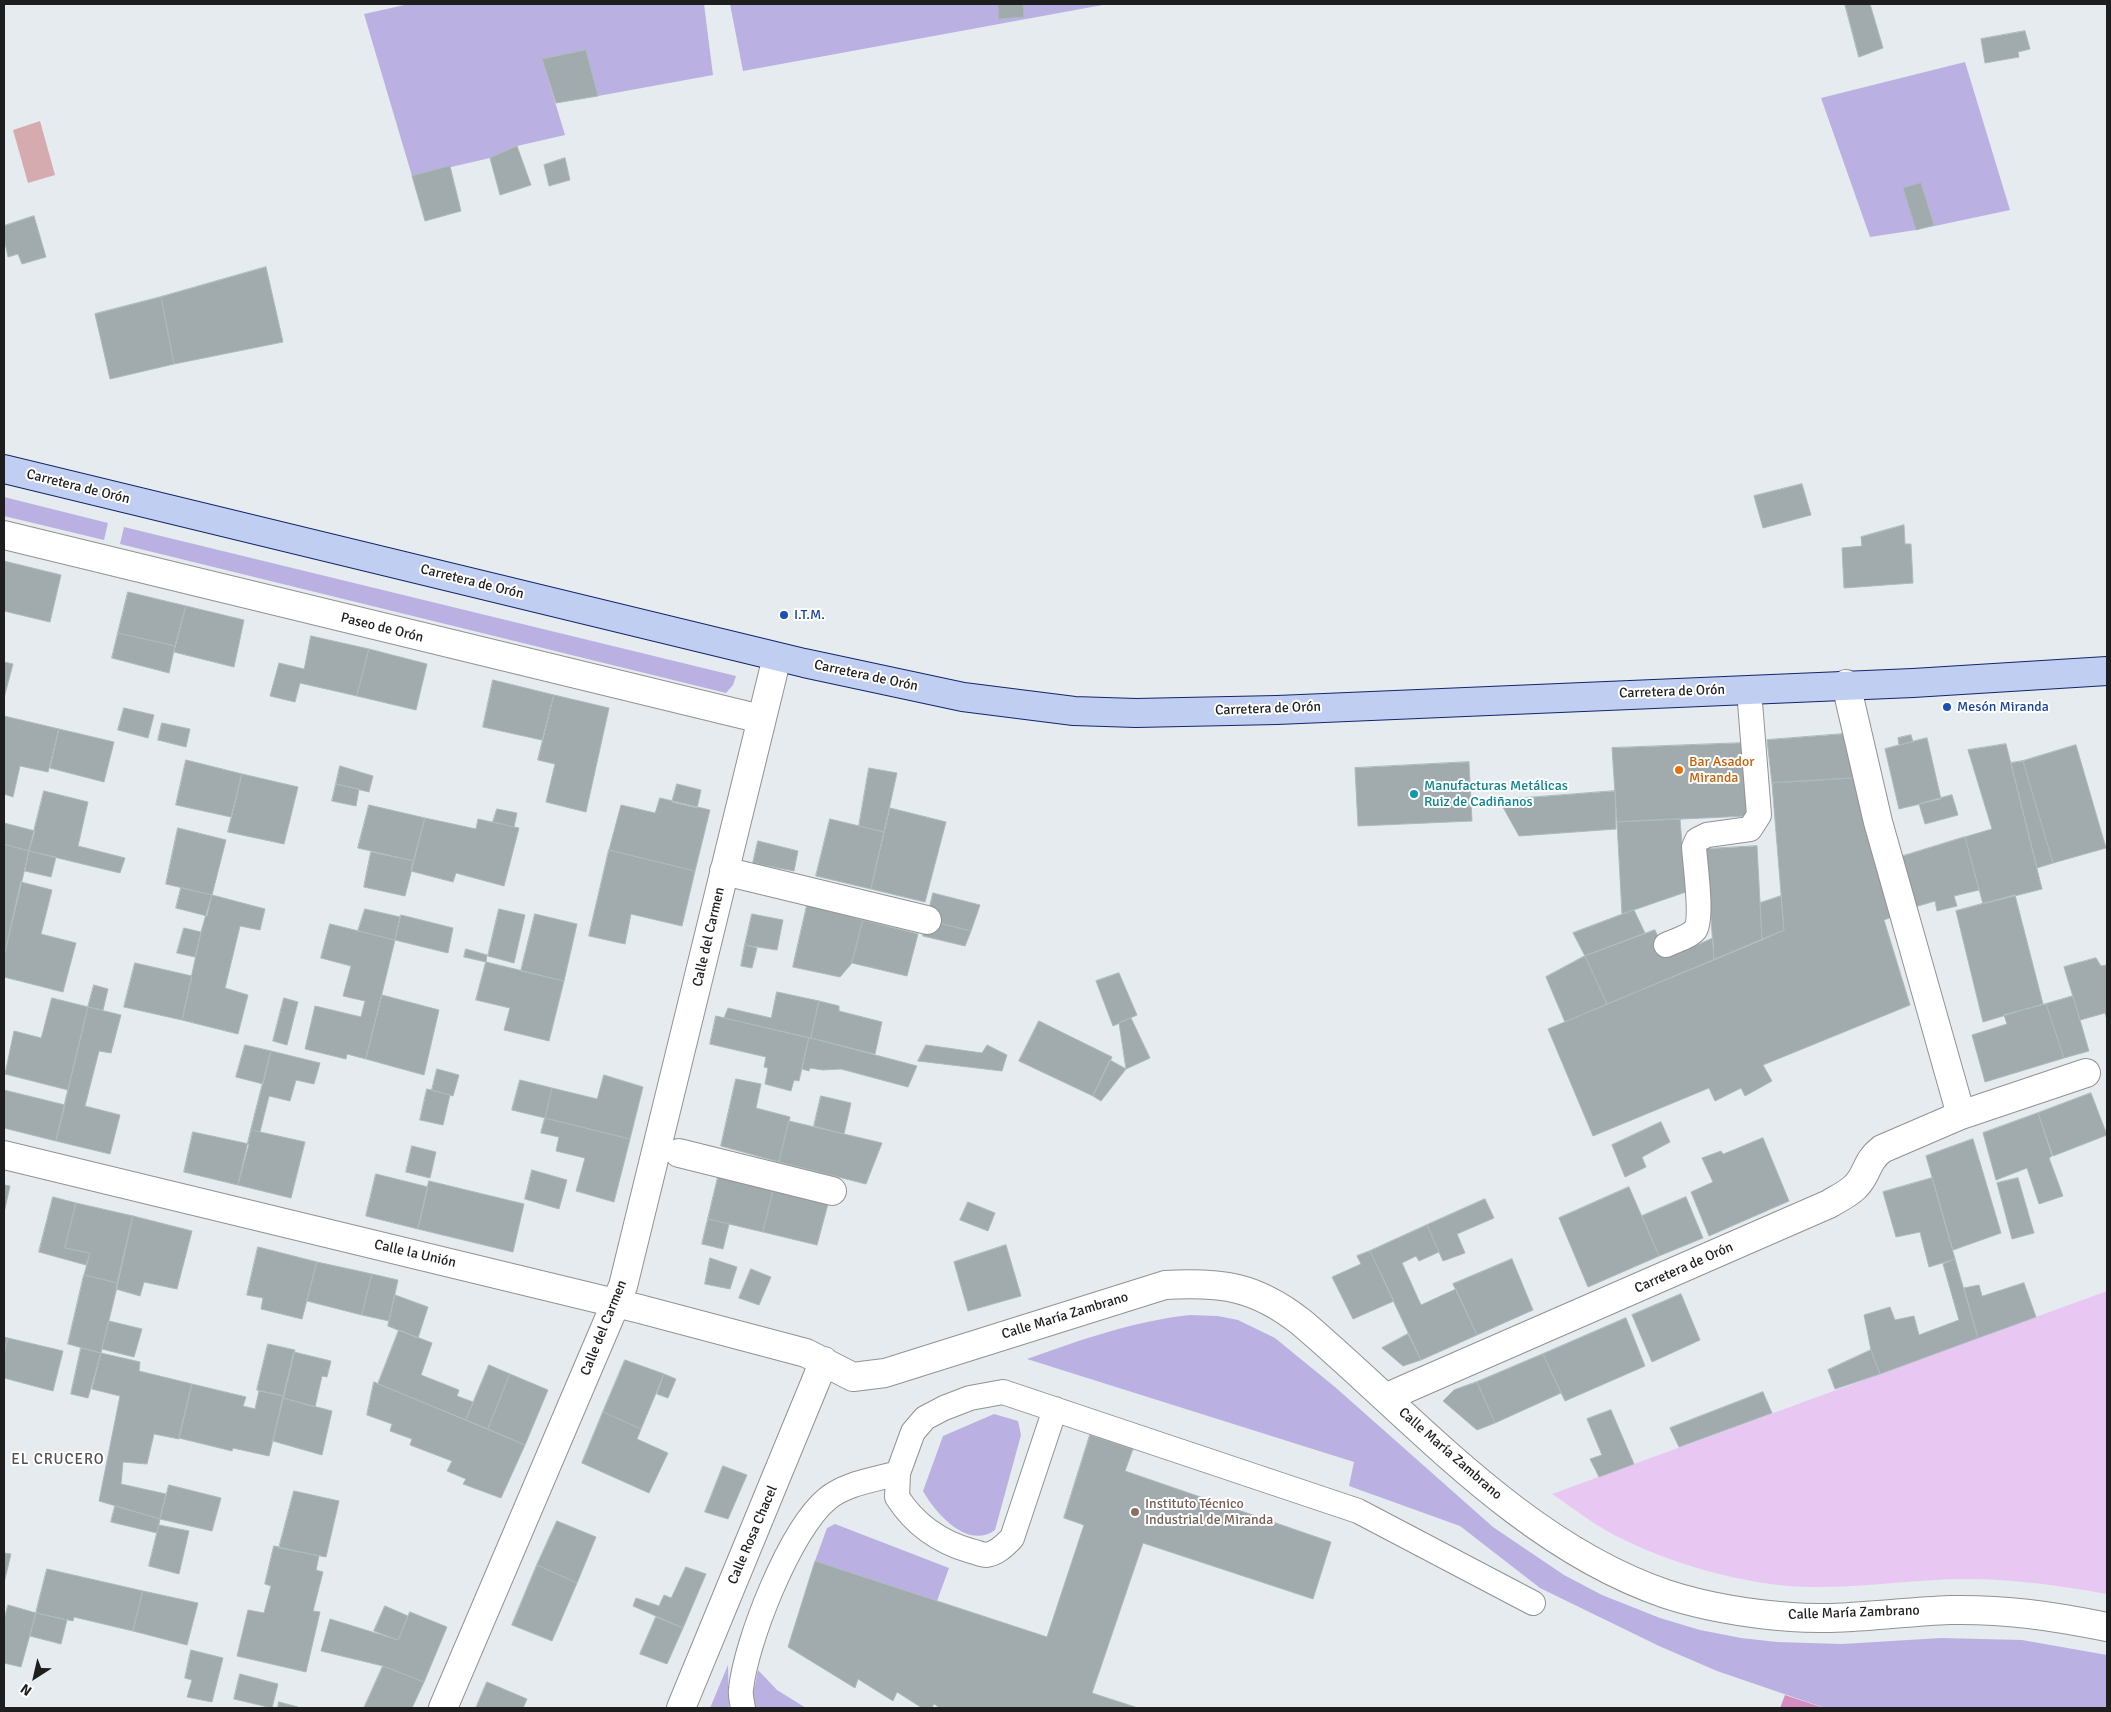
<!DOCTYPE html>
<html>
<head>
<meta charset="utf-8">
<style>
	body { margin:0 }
	#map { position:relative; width:2111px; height:1712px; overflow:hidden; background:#e5ebee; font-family:Signika,sans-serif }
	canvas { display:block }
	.frame { position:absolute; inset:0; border:5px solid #1e1e1e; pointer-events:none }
	.north { position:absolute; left:10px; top:1652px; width:50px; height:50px; -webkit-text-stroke:4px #fff; paint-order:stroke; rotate:215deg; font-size:14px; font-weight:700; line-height:20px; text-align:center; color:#1e1e1e }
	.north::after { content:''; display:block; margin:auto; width:18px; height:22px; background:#1e1e1e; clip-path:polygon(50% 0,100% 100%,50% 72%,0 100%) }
</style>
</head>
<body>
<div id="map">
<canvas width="2111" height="1712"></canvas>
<div class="frame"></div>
<div class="north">N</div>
</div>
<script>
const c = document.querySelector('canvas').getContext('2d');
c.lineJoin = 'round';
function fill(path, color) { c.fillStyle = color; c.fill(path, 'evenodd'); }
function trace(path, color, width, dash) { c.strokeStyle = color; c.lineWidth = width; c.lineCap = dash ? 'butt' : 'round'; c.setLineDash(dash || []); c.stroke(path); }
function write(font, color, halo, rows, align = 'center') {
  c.font = font + ' Signika,sans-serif'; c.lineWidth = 4; c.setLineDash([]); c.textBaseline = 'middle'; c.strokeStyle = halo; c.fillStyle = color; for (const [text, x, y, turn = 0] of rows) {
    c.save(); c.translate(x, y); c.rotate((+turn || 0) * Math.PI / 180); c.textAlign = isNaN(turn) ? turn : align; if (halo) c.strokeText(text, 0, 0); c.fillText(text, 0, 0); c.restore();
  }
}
fill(new Path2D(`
	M409,4h295l9,71 -115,21 -12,-46 -44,9 23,76 -48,11 -27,12 -78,18 -48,-162z
	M730,4h378l-365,67z
	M1965,62l45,148 -94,20 -46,7 -49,-139z
	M4,497l104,26 -4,17 -100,-24z
	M124,527l612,149 -3,9 -7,8 -606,-149z
	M1190,1315l28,1 20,4 37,18 60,49 158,140 71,48 38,20 58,23 40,12 41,8 36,4 65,2 99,-6 81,2 85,15v53h-282l-108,-37 -58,-25 -119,-58 -80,-62 -111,-40 5,-24 -327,-103c53,-19 107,-38 163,-44z
	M994,1414l24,7 3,14 -26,95c-27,20 -59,-16 -72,-39l20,-55z
	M835,1524l114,44 -12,33 -122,-40 12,-33z
	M728,1665l1,43h-19z
	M758,1670l19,20 29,18h-52l-2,-9z`), '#bab1e2');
fill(new Path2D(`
	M2107,1291v303c-45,-8 -93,-15 -139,-15 -63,0 -126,13 -190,6 -56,-7 -112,-24 -162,-49 -23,-12 -43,-28 -64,-42z`), '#e8c8f3');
fill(new Path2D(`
	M1785,1695l39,13h-44z`), '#d38dbf');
fill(new Path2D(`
	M40,121l15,54 -27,8 -15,-53z`), '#d6abb0');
const building = new Path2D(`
	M998,4h25l1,13 -25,2z
	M1845,4h25l13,44 -24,9z
	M2025,31l5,18 -12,3 1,5 -34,6 -4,-24z
	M586,50l12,46 -42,7 -14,-44z
	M517,146l14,39 -31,10 -10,-37z
	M565,158l5,22 -21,6 -5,-21z
	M450,166l11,45 -36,10 -13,-45z
	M1921,183l13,42 -18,5 -13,-42z
	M34,216l12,41 -24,7 -4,-10 -10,3 -4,-19v-12z
	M266,267l17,75 -109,22 -13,-67z
	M161,297l13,67 -64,15 -15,-65z
	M1802,484l9,31 -48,13 -9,-32z
	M1904,525l1,19h6l2,39 -69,5 -2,-40 20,-2 -1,-9z
	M4,561l57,14 -11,47 -46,-11z
	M128,592l58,14 -11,40 -57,-13z
	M186,606l58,14 -10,47 -60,-15z
	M118,633l57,13 -6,27 -57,-15z
	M311,636l58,13 -12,47 -57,-13 -5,19 -25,-6 9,-33 25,6z
	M369,649l58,15 -11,46 -59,-14z
	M4,662l9,2 -9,34z
	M493,680l61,15 -12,45 -59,-13z
	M554,695l55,13 -23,104 -40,-10 9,-38 -17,-4z
	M124,708l30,7 -6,23 -30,-8z
	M4,716l55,13 -11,43 -28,-6 -7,31 -9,-3z
	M162,723l28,6 -4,18 -28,-7z
	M59,729l55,13 -10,40 -54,-14z
	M1843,734l12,44 -83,5 -5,-43z
	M1911,735l2,7 -14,3 -1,-7z
	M1927,738l14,61 -42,10 -14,-60z
	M1743,743l4,73 -130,6 -5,-74z
	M2006,744l36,145 -59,15 -18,-67 27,-8 -24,-79z
	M2076,745l30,103 -53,15 -30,-102z
	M186,760l56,14 -11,43 -55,-12z
	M2023,761l30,102 -16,5 -26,-105z
	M1469,762l3,59 -114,5 -3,-58z
	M340,766l33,10 -4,16 -33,-8z
	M869,768l28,5 -13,59 -25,-6z
	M242,774l56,13 -14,57 -56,-12z
	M1855,778l37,139 -8,3 26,85 -147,60 9,16 -27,15 -4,-8 -26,13 -6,-13 -116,48 -45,-107 236,-99 -12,-147z
	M336,784l23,5 -3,17 -24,-5z
	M677,784l24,6 -4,18 -25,-6z
	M44,791l44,11 -10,44 47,12 -5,15 -91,-22z
	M1615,791l1,38 -97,7 -20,-36z
	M1952,795l6,20 -33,9 -6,-20z
	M660,798l50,12 -15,61 -86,-21 12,-45 34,8z
	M369,805l56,13 -11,43 -56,-13z
	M890,808l56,14 -21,80 -54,-13z
	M497,809l20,4 -3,14 -21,-5z
	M425,818l51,11 2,-10 41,9 -15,58 -48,-13 -3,9 -42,-11z
	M830,819l54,13 -13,57 -55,-13z
	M1680,819l6,73 -64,22 -5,-92z
	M4,823l31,8 -6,20 -25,-7z
	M178,828l48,12 -14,55 -46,-11z
	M1965,837l14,53 -25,6 3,10 -20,5 -2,-10 -20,6 -15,-50z
	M758,841l40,10 -4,20 -41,-8z
	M4,844l25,7 -25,106z
	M1757,846l5,94 -48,20 -8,-111z
	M609,850l86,21 -13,55 -51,-12 -6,30 -36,-8z
	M29,851l27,6 -5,20 -26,-6z
	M371,852l43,9 -9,35 -41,-9z
	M21,882l31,8 -11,44 35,9 -13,49 -59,-15v-20z
	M181,888l31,7 -5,21 -31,-8z
	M933,893l47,12 -9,26 -44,-11z
	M212,895l53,14 -5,21 -20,-4 -15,62 23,7 -10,39 -56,-14 19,-88z
	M2015,895l28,109 -60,18 -27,-111z
	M1781,896l3,34 -22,10 -2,-37z
	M807,905l56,15 -11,43 -12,14 -47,-10z
	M365,909l35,8 -5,23 -37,-9z
	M499,909l26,6 -11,48 -26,-7z
	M1634,910l11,23 -60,23 -12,-23z
	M535,914l42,10 -13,57 -43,-10z
	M752,914l31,6 -6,30 -32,-5z
	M401,915l52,13 -5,25 -53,-13z
	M863,920l55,14 -11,42 -55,-13z
	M927,920l44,11 -6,15 -42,-10z
	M330,924l65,16 -29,119 -19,-5 -1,5 -41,-10 10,-43 46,11 4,-16 -22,-5 8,-30 -30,-8z
	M184,928l17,4 -6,25 -18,-4z
	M1655,930l12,28 46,-20 1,22 -107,44 -22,-48z
	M745,945l12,3 -5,20 -11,-2z
	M466,949l21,6 -1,7 -22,-5z
	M1585,956l22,48 -42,18 -19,-45z
	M2096,958l5,8 6,-1v55l-2,-7 -25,7 -16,-53z
	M486,962l78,19 -15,60 -45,-11 6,-22 -34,-8z
	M135,963l57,13 -10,44 -58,-13z
	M1119,973l18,42 -24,11 -17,-45z
	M94,985l14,4 -5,21 -15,-3z
	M777,992l42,9 -8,37 -87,-20 4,-10 43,10z
	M382,995l57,15 -15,65 -58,-16z
	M2073,996l16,55 -25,7 -18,-54z
	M52,998l36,9 -20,83 -63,-16 9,-43 27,7z
	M284,998l14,4 -11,43 -14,-4z
	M819,1001l20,5v5l43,11 -7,32 -64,-16z
	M2046,1004l18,54 -79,24 -13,-47 35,-11 -3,-9z
	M88,1007l33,8 -10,38 -12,-2 -14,55 35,9 -10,39 -54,-13z
	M716,1016l93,22 -10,43 -5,-1 -3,11 -26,-7 3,-16 -4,-1 2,-10 -56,-13z
	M1131,1018l19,40 -24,11 -7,-46z
	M1039,1021l73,36 -19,39 -74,-35z
	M809,1038h2l106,28 -9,21 -67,-18 -18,1 -13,-2 -1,3 -7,-2z
	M245,1045l26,6 -8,33 -27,-7z
	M926,1045l56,8 5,-8 20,10 -5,16 -84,-10z
	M271,1051l49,12 -6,21 -18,-4 -6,21 -21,-5 -9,36 -9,-2z
	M1110,1060l16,9 -25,32 -8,-5z
	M437,1069l22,6 -6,21 -21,-6z
	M604,1075l39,12 -13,52 -85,-21 7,-30 45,11z
	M736,1079l25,5 -5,24 34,9 -11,45 -58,-16z
	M520,1080l32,8 -7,30 -33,-8z
	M427,1089l23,6 -7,30 -23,-5z
	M4,1090l61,15 -9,36 -52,-13z
	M2091,1093l16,42 -54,21 -15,-43z
	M821,1096l30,7 -7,31 -30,-8z
	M2038,1113l14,43 -3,2 14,38 -24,8 -12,-36 -31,12 -13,-47z
	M545,1118l85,21 -16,63 -38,-11 9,-33 -29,-7 3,-14 -18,-4z
	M789,1121l93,22 -16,41 -87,-22z
	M1661,1122l9,20 -28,15 4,10 -21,10 -13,-32z
	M251,1130l54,12 -14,56 -53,-13z
	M193,1132l56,12 -11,41 -54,-13z
	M1763,1138l26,63 -80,35 -18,-44 22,-10 -11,-24 19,-7 2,3z
	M1973,1139l28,94 -48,17 -27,-94z
	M412,1146l24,6 -6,26 -24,-6z
	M532,1170l35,10 -8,29 -34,-10z
	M376,1174l52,13 -10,42 -52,-13z
	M718,1177l55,14 -10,41 -55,-13z
	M1932,1178l23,81 -26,8 -9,-35 -24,5 -13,-45z
	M2018,1178l16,55 -22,6 -15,-56z
	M429,1181l95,23 -11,48 -95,-23z
	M4,1185l6,1 -6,27z
	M1629,1187l30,69 -71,31 -29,-69z
	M773,1191l55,13 -11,41 -54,-13z
	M53,1197l23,6 -11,45 25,5 -4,12 -47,-13z
	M1686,1197l17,41 -44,18 -17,-40z
	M1485,1199l9,19 -37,16 8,19 -22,8 -16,-36z
	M968,1202l27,11 -7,18 -28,-11z
	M76,1203l57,13 -15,67 -34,-8 6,-22 -25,-5z
	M133,1216l59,15 -15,58 -33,-7 -4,14 -24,-7z
	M708,1219l21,5 -6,25 -21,-5z
	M1427,1225l12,27 -20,9 -3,-5 -14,7 19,42 35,-16 21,46 -56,25 -51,-109z
	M1006,1245l15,51 -53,15 -14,-49z
	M258,1247l59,15 -15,57 -41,-10 2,-11 -16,-3z
	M1370,1251l24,50 -41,18 -21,-42 29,-13 -4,-8z
	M710,1258l27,9 -7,22 -25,-5z
	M1512,1259l21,51 -56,25 -24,-51z
	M1955,1259l23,79 -98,36 -9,-24 -7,-35 26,-8 5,13 19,-4 5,19 40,-15 -16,-56z
	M317,1262l55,12 -10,41 -55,-14z
	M751,1269l20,8 -12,28 -20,-7z
	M372,1274l26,6 -9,41 -27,-6z
	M84,1275l34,8 -17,70 -33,-9z
	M2024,1283l12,34 -58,21 -14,-50 15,-3 3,11z
	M1681,1294l19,46 -48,22 -20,-47z
	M395,1295l33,12 -10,31 -30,-12z
	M1626,1318l19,48 -80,35 -22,-47z
	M109,1321l33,8 -8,28 -32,-8z
	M399,1330l33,13 -11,32 38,15 -2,6 16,6 -7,18 -88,-36z
	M1408,1334l13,26 -18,6 -21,-18z
	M4,1337l4,1 -4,16z
	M8,1338l55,13 -10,40 -49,-13v-24z
	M268,1344l27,6 -11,46 -27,-6z
	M81,1348l20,5 -13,45 -17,-4z
	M1871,1350l9,24 -45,15 -7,-19z
	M294,1352l37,9 -4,16 -5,-1 -7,31 -32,-9z
	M101,1353l39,9 -1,9 53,13 -13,55 -25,-5 -7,30 -24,-2 -2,22 45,10 -6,25 -61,-18 21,-105 -28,-7z
	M1543,1354l18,39 -66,30 -18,-41z
	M625,1360l39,14 -23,55 -38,-17z
	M489,1365l21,9 -22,55 -22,-9z
	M510,1374l38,16 -23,55 -37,-16z
	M664,1374l12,5 -8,19 -11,-4z
	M374,1382l151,63 -24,53 -38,-14 3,-5 -19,-8 5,-10 -42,-16 2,-6 -22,-8 2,-7 -25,-9z
	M1477,1382l18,41 -18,7 -34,-29 11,-11z
	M192,1384l54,13 -3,9 12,3 4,-18 25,5 -15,60 -36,-8 -1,3 -53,-13z
	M1763,1392l9,21 -93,34 -9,-19z
	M283,1398l49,13 -10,44 -49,-14z
	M1611,1410l23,54 -35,13 -9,-18 12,-4 -15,-36z
	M603,1412l38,17 -4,10 31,14 -19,40 -67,-30z
	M1090,1435l43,14 -8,22 206,71 -18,57 -170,-56 -51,150 46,15h-198l-6,-4 -2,4h-10l-25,-16 -4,9 -35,-22 -3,9 -67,-41 27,-86 232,76 37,-112 -20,-7z
	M723,1466l24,9 -19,44 -23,-7z
	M169,1485l52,13 -9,33 -52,-12z
	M294,1491l45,10 -13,56 -47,-9z
	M115,1506l45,13 -3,14 -46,-11z
	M557,1521l39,16 -19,46 -40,-18z
	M159,1525l30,6 -10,43 -30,-8z
	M274,1546l45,10 -3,14 7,2 -10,39 7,1 -14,60 -69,-16 11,-46 16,3 7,-27 -6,-2z
	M4,1553l7,1 -7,29z
	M537,1565l40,18 -25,58 -40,-16z
	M686,1567l20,7 -23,54 -50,-22 3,-8 23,8 5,-11 7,3z
	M47,1569l96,22 -10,40 -59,-14 -1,4 -37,-8z
	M143,1591l55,12 -11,42 -54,-14z
	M8,1605l28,8 -15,54 -17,-4v-42z
	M385,1606l23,10 -10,24 -24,-9z
	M410,1612l37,15 -23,55 -41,-16 -62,-15 9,-32 68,21z
	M36,1613l31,7 -6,24 -31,-8z
	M656,1617l27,11 -16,36 -27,-10z
	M191,1650l32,8 -11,44 -25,-5 5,-17 -7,-2z
	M383,1666l41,16 -12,26h-48z
	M240,1674l38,10 -6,24 -38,-9z
	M487,1682l40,17 -4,9h-47z
	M279,1702l19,5v1h-20z`);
fill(building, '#a1aaac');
trace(building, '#aabbbe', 1);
const lane = new Path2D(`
	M1666,945c8,-4 23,-8 29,-15 8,-11 0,-67 -1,-83l3,-7 10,-5 43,-6 9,-14 -10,-125
	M1055,1409l-43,129c-7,7 -15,16 -26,17 -4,0 -10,-3 -15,-4 -32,-9 -56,-26 -74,-54l1,-24 15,-41 12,-14 19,-10 26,-10 33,-6 355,119 175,92
	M743,1708c-1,-6 -3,-13 -2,-19 5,-48 49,-159 86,-190 19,-16 48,-19 71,-26`);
const street = new Path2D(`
	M4,535l757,184
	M1846,684l32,138 83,293
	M724,871l203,49
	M679,1153l153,38
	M4,1155l636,154 166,44 47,24 32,-4 280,-88c57,-3 90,1 136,37 113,96 221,223 365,272 40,13 84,20 125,23 53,4 106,-5 159,-7 55,-1 103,6 157,17
	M1387,1397l442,-193c8,-5 19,-10 26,-17 13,-12 10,-25 27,-38l79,-34 125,-42
	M443,1708l180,-422 154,-629
	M681,1708l143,-347`);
const secondary = new Path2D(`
	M4,469l800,194 159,34 111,14 62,2 141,-3 636,-27 194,-12`);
trace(lane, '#929292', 26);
trace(street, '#929292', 30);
trace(secondary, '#122568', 30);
trace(lane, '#fff', 24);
trace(street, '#fff', 28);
trace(secondary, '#c0cef2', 28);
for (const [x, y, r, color] of [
	[784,615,5,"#1a4fb4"],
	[1947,707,5,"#1a4fb4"],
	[1679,770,5,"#e8710a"],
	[1414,794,5,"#0f9aa8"],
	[1135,1512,5,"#8d6e63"]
]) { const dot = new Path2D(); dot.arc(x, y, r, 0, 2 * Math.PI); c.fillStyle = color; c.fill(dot); trace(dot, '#fff', 2); }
write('14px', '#1e1e1e', '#fff', [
	["Carretera de Orón",78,487,14],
	["Carretera de Orón",472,582,14],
	["Paseo de Orón",382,628,14],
	["Carretera de Orón",866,676,12],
	["Carretera de Orón",1672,692,-2],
	["Carretera de Orón",1268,709,-2],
	["Calle del Carmen",709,937,-77],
	["Calle la Unión",415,1254,13],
	["Carretera de Orón",1684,1268,-24],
	["Calle María Zambrano",1065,1316,-17],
	["Calle del Carmen",604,1328,-68],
	["Calle María Zambrano",1450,1454,41],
	["Calle Rosa Chacel",753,1535,-67],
	["Calle María Zambrano",1854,1613,-2]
]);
write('14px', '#164399', '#fff', [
	["I.T.M.",794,615],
	["Mesón Miranda",1957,707]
], 'left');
write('14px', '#c56008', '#fff', [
	["Bar Asador",1689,762],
	["Miranda",1689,778]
], 'left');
write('14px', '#0d838f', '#fff', [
	["Manufacturas Metálicas",1424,786],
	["Ruiz de Cadiñanos",1424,802]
], 'left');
write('14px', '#785e54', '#fff', [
	["Instituto Técnico",1145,1504],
	["Industrial de Miranda",1145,1520]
], 'left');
c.letterSpacing = '1px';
write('15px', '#515151', '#fff', [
	["EL CRUCERO",58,1460]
]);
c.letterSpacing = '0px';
</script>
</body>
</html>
